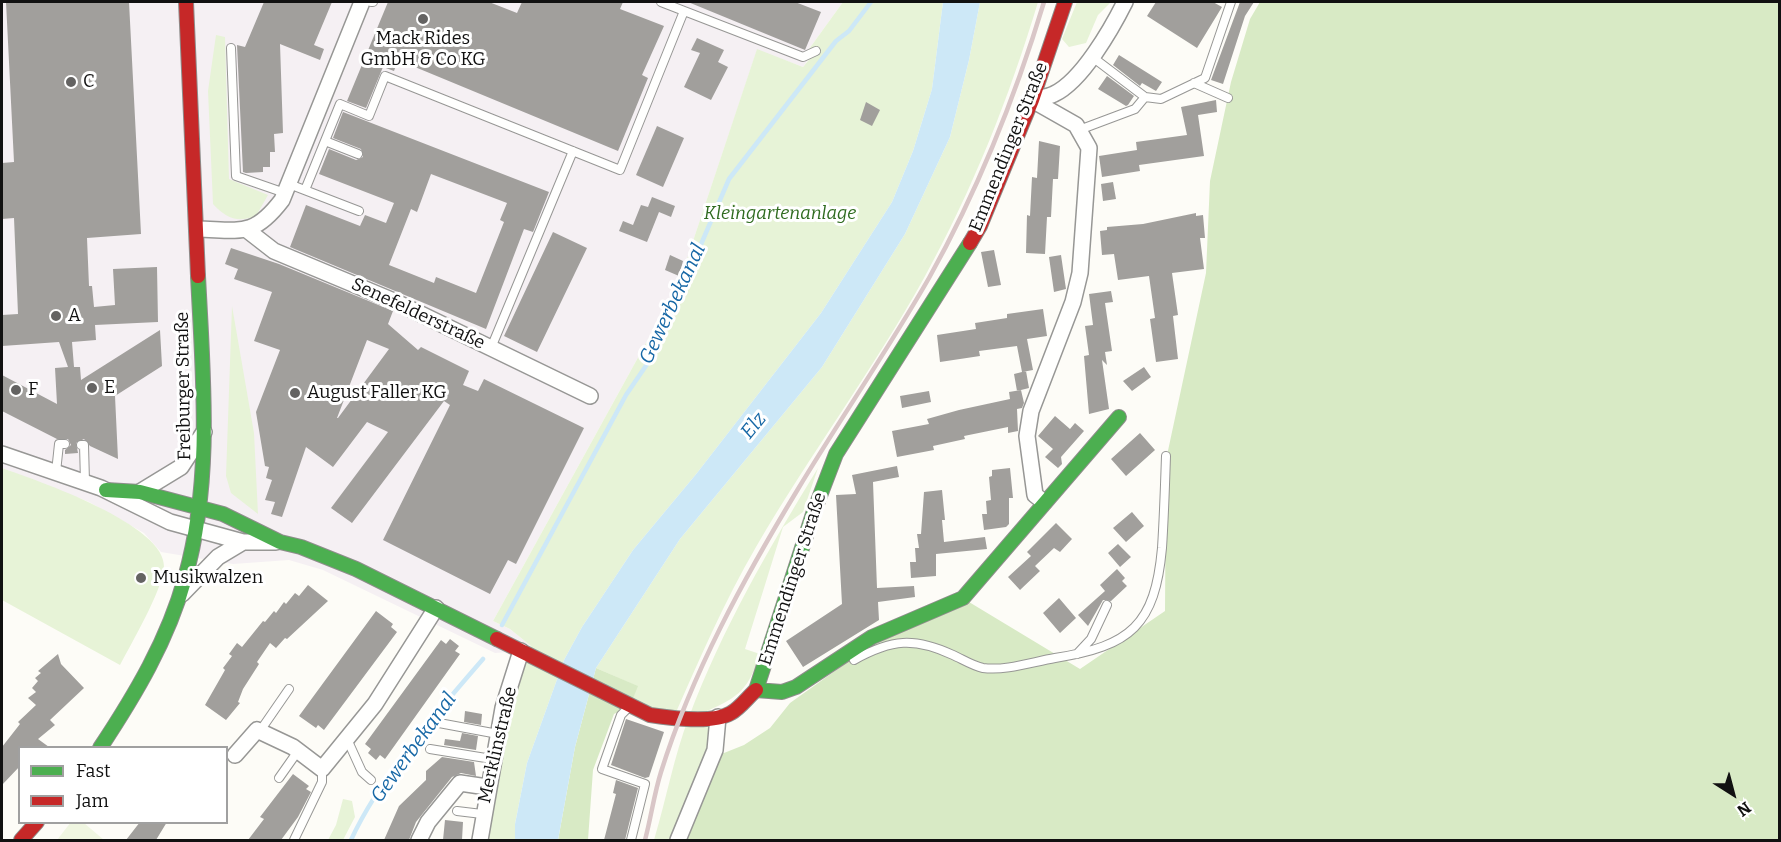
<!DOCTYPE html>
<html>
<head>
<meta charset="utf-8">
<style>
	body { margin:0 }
	#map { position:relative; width:1781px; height:842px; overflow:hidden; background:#fdfcf7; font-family:Bitter,serif }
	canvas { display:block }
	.frame { position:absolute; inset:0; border:3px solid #111; pointer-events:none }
	.legend { position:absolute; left:18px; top:746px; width:210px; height:78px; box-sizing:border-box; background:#fff; border:2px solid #a0a0a0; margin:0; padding:8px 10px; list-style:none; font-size:18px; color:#111 }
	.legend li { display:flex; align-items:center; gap:12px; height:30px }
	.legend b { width:30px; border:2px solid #a0a0a0 }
	.north { position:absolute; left:1703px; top:764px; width:60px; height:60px; -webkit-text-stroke:4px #fff; paint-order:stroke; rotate:144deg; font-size:16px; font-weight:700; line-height:24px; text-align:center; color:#111 }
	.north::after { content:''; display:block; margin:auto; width:21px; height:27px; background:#111; clip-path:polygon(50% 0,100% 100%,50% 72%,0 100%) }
</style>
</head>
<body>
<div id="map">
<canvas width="1781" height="842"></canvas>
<div class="frame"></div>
<ul class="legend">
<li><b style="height:8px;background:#4caf50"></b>Fast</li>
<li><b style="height:8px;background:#c62828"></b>Jam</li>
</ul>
<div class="north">N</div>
</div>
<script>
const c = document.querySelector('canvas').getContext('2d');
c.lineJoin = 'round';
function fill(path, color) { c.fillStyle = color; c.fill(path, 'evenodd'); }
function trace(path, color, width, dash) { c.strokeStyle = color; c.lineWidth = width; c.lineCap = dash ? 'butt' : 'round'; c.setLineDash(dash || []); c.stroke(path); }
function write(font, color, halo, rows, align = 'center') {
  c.font = font + ' Bitter,serif'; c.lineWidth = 6; c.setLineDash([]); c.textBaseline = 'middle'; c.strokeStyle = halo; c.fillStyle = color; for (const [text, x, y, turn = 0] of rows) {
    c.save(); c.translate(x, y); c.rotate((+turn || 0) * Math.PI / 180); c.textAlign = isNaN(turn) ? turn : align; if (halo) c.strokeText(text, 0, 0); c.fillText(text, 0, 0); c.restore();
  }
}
fill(new Path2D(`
	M2,2h841l-34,47 2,7 -8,11 -46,-17 -78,233 -186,338 17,8 21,17 -10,5 -26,2 -172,-83 -34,-10 -56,4 -72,-12 -17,-19 -55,-31 -87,-34z`), '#f5f0f3');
fill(new Path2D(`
	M843,2h100l-11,87 -19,62 -21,51 -71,111 -124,160 -64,77 -51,77 -18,33 -37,103 -12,61v16h-35l23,-132 28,-62 -21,-17 -17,-8 186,-338 78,-234 46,18 13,-16 -7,-2z
	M980,2h58c-29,96 -65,187 -114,276 -51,92 -115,178 -168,269 -32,55 -57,113 -83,172l-43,-13 7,-20 -41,-18 84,-129 142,-172 83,-133 45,-97 19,-77z
	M1077,2l33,1 -12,12 -12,28 -17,4 -7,-8z
	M216,35l9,2 4,142 39,16 -12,21c-19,7 -30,2 -43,-12l-5,-113z
	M232,306l22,127 4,81 -27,-21 -5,-17z
	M2,468c34,12 166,57 162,100 -3,25 -32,74 -44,97l-118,-65z
	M818,468l-15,44 -20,15 -38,122 15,5c-12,35 -19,42 -53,57l4,34 -41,95h-16c12,-40 20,-84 35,-123 33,-88 80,-169 129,-249z
	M343,799l9,2 3,16 -12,23h-15l8,-15z`), '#e7f3d7');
fill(new Path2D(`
	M1260,2h519v838h-1101l37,-90 9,3 20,-8 26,-17 20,-25 94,-67 85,-34 111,67 85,-58 1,-151 40,-187 4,-92 21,-99 19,-63z
	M596,668l42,18 -8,20 -16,8 -21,56 -5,70h-30l17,-93z`), '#d8eac5');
fill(new Path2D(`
	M71,822l13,1 20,17h-47z`), '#f0f6e1');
fill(new Path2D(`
	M943,2h37l-11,58 -19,77 -45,97 -83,133 -142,172 -84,129 -21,79 -17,93h-43v-16l12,-61 37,-103 18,-33 51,-77 64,-77 124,-160 71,-111 21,-51 19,-62z`), '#cde8f7');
trace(new Path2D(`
	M502,625l124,-230 28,-41 75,-175 107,-138 13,-10 22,-29
	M351,840c29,-63 86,-128 132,-181`), '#cde8f7', 4.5);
fill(new Path2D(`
	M6,2h123l12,232 -54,4 2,48h3l2,21 21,-2 -2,-36 44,-2 1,55 -63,3 1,15 -24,2 2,25h6l1,13 79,-50 2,36 -47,30 3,63 -28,-13 -6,-7 -8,4 2,10 -13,1v-4l6,-5 -3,-6h-11l-55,-28v-36l55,29 -2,-36 13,-1 -9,-25 -57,4v-31l16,-1 -4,-96 -12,1v-56l12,-1z
	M264,2h68l-18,43 10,4 -4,11 -40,-16 3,89 -9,1 1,18h-5v15h-7v5l-17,1 -3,-1 -6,-127 8,2z
	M388,2h101l28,11 5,-11h101l-3,7 44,17 -22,49 6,3 -30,73 -220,-91 -4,11 -11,-4 -17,41 -19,-7z
	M688,2h107l26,10 -16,38z
	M1156,2h57l9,5 -25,41 -50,-32z
	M1240,2h14l-9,14 -22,68 -12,-4z
	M697,38l27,12 -6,12 10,5 -17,33 -27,-13 16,-34 -9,-3z
	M1119,55l43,27 -6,9 -14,-8 -2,3 -27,-21z
	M1107,76l27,20 -6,9 -2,1 -28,-17z
	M1216,100l1,12 -19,3 6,41 -65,9 1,6 -38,6 -3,-21 38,-6 -1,-8 51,-7 -6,-28z
	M866,102l14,8 -8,16 -12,-6z
	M343,112l206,80 -16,40 -9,-3 -38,100 -196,-82 16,-42 54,21 5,-11 21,8 8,-20 -75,-29 10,-25 27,11 7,-3 -2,-8 -28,-11zM431,174l76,29 -7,17 4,2 -28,71 -40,-16 -2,6 -45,-18 22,-56 6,3z
	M657,126l27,12 -21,49 -27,-12z
	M1039,141l21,5 -2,33h-5l-2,38h-4l-2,37 -19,-1 1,-38 3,1 2,-39 5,1z
	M1113,182l3,17 -13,2 -2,-17z
	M652,197l23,9 -4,11 -12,-5 -12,30 -28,-11 4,-10 10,4 8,-20 7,2z
	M1196,213v3l7,-1 2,23h-5l4,31 -32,4 6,42 -5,1 5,43 -22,3 -6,-43 5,-1 -6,-42 -31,4 -4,-26 -12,1 -2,-24 7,-1v-3l36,-3z
	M553,232l34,16 -50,104 -33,-16z
	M231,248l48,16 114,47 -5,13 30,26 3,-3 48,24 -6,14 15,6 6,-12 100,49 -68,136 -8,-4 -18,34 -107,-54 67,-135 -6,-4 -92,122 -21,-15 57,-76 -21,-10 -34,45 -27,-20 -24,70 -11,-3 4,-12 -10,-2 7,-20 -6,-2 3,-11 -4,-1 -9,-54 24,-62 -26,-9 18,-49 -38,-13 4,-10 -13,-5zM367,340l22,9 -51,69h-1z
	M994,250l7,35 -13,2 -7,-35z
	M670,255l13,6 -4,15 -14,-6z
	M1061,255l5,34 -12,3 -5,-35z
	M1111,291l2,11 -8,1 7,48 -7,1 2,13 -5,-5 7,49 -20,5 -5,-58 5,-1 -4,-29 8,-1 -4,-31z
	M1043,309l4,27 -20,3 6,31 -11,2 -5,-26 -38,5 1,5 -40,6 -3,-27 39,-6 -1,-6 32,-5v-4z
	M1144,367l7,10 -19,14 -9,-10z
	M1026,371l3,17 -12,3 -3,-17z
	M1021,390l3,13 -2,5 -5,1 1,22 -10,2v-6l-44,9 1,3 -32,7 1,4 -37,7 -5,-26 37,-7 -2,-5 32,-9 51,-11 -1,-7z
	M929,391l2,11 -29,6 -2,-12z
	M1055,416l15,13 5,-6 9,8 -23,26 1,7 -4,4 -13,-11 8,-8 -15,-13z
	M1140,433l15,17 -29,26 -15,-17z
	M897,466l2,11 -26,5 4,106 37,-2 1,11 -37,5 1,18 -76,47 -17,-26 56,-37 -6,-109 20,-1 -4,-19z
	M1010,468l3,30h-4v26l-3,3 -22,3 -2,-16h5l-1,-13 5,-1 -2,-23 3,-1v-6z
	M942,490l3,30h-3l2,22 41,-5 2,12 -51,5v22l-25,2 -1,-16h6l-1,-14h4l-2,-14h4l3,-42z
	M1132,512l12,14 -18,16 -13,-14z
	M1056,523l16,16 -12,13 -6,-4 -19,18 5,5 -20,19 -12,-13 23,-21 -4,-4z
	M1118,544l13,13 -11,10 -12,-14z
	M1117,569l8,9 -3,3 5,5 -16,15 -8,-1 -15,26 -10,-11 27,-24 -5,-6z
	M308,585l20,16 -41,38 -2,-1 -9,10 -6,-5 -13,19 2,2 -16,25 -5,13 2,1 -14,17 -21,-15 20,-35 -2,-2 9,-12 -3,-2 8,-11 5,4 21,-26 2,1 9,-11 2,2 8,-11 2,2 9,-11 4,3z
	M1059,598l17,20 -16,15 -17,-20z
	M376,611l17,13 -2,3 6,5 -73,98 -6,-5 -2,3 -17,-12z
	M450,639l9,7 -4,5 5,3 -75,105 -5,-4 -4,5 -8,-7 3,-4 -6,-5 76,-104 5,4z
	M58,654l3,10 23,24 -34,32 5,5 -17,14 11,8h-29v19l-18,19v-38l18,-23 -2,-2 18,-17 -8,-7 8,-6 -4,-4 6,-7 -3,-3 6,-5 -3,-2z
	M465,711l17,3 -1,11 -17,-3z
	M626,719l38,13 -15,45 -4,1 -34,-13z
	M462,733l16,3 -2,14 -32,-5 1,-6 15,2z
	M442,757l32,5 2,14 -15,-3 -9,4 -36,45 -7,18h-25l15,-34 27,-26v-9z
	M293,774l16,12 -3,3 5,3 -13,25 -17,23h-33l16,-21 -4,-2z
	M616,780l22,8 -13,52h-21l12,-46 -3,-1z
	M445,820l18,2 -1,18h-19z
	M140,822h27l-11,18h-30z`), '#a19f9c');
const lane = new Path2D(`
	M371,2h2
	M661,2l142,55 13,-6
	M231,48l5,128 49,17
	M1091,56l54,41 16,2 44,-21 26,-76
	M1194,83l34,15
	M1079,130l56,-21 10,-12
	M325,141l33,13
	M289,184l70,27
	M305,190l35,-86 29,12 16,-40 235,94 64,-159
	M491,348l82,-197
	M81,445h3l1,37
	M56,472l3,-28h6
	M1077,654l14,-15 16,-34
	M854,660c38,-21 60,-23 99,-5 9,4 20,11 30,13 23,3 49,-6 72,-10 76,-12 100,-33 107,-110 2,-31 3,-61 4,-92
	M629,707l-8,8 -19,54 43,15 -14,56
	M439,723l59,11
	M260,731l29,-42
	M347,739l15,33 9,8
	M430,749l62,10
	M279,778l19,-27
	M457,811l25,3
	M294,840l28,-58v-13`);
const street = new Path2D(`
	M1032,100l44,25 13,23 -9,125 -7,29 -42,109 -4,25 8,59 9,7
	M1032,100c7,-2 16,-3 22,-6 28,-13 58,-66 71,-92
	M197,229c43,1 56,9 85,-29l80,-198
	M247,230l27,21 122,51 194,94
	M2,454l99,34 69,34 73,20
	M140,492l41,-25 23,-35
	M182,594l36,-37 25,-15h33
	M235,755l22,-25 36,17 29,22 53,-65 61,-96
	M419,840l9,-18 32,-39 27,4
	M480,840l23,-132 18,-57
	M678,840l37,-90 3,-33`);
const fast = new Path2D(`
	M106,490l34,2 83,22 57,28 21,5 55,22 141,70
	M756,690l57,-176 23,-60 134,-211
	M756,690l26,2 14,-5 76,-50 91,-39 156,-181
	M100,748c35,-53 68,-108 85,-170 28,-98 18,-201 13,-302`);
const jam = new Path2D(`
	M186,2l12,274
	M970,243l10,-17 52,-126 33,-98
	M497,639l153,76c20,3 63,9 81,-2 9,-5 17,-16 25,-23
	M21,840l16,-18`);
trace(lane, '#979795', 10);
trace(street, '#979795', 18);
trace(fast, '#8e8d8b', 16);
trace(jam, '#8e8d8b', 16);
trace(lane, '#fffffe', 8);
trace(street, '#fffffe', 15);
trace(fast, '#4caf50', 14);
trace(jam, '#c62828', 14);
trace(new Path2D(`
	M645,840c6,-22 9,-46 16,-68 31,-99 83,-194 137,-283 42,-70 90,-139 131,-211 49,-88 86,-180 115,-276`), '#d9c6c7', 4.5);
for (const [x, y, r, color] of [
	[423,19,6,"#646362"],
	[71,82,6,"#646362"],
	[56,316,6,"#646362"],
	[92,388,6,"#646362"],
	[16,390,6,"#646362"],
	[295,393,6,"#646362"],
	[141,578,6,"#646362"]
]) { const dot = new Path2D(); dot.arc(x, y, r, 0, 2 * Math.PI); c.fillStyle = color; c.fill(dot); trace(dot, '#fff', 2); }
write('18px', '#111', '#fff', [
	["Mack Rides",423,39,"center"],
	["GmbH & Co KG",423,60,"center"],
	["C",83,82],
	["A",68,316],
	["E",104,388],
	["F",28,390],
	["August Faller KG",307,393],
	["Musikwalzen",153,578]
], 'left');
write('18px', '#111', '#fff', [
	["Emmendinger Straße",1009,147,-68],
	["Senefelderstraße",418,314,25],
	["Freiburger Straße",184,386,-91],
	["Emmendinger Straße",793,579,-72],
	["Merklinstraße",498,745,-77]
]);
write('italic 18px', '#2f6b1f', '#fff', [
	["Kleingartenanlage",780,214]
]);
write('italic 20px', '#1768a6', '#fff', [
	["Gewerbekanal",673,304,-65],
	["Elz",754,426,-51],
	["Gewerbekanal",414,748,-54]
]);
</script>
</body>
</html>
